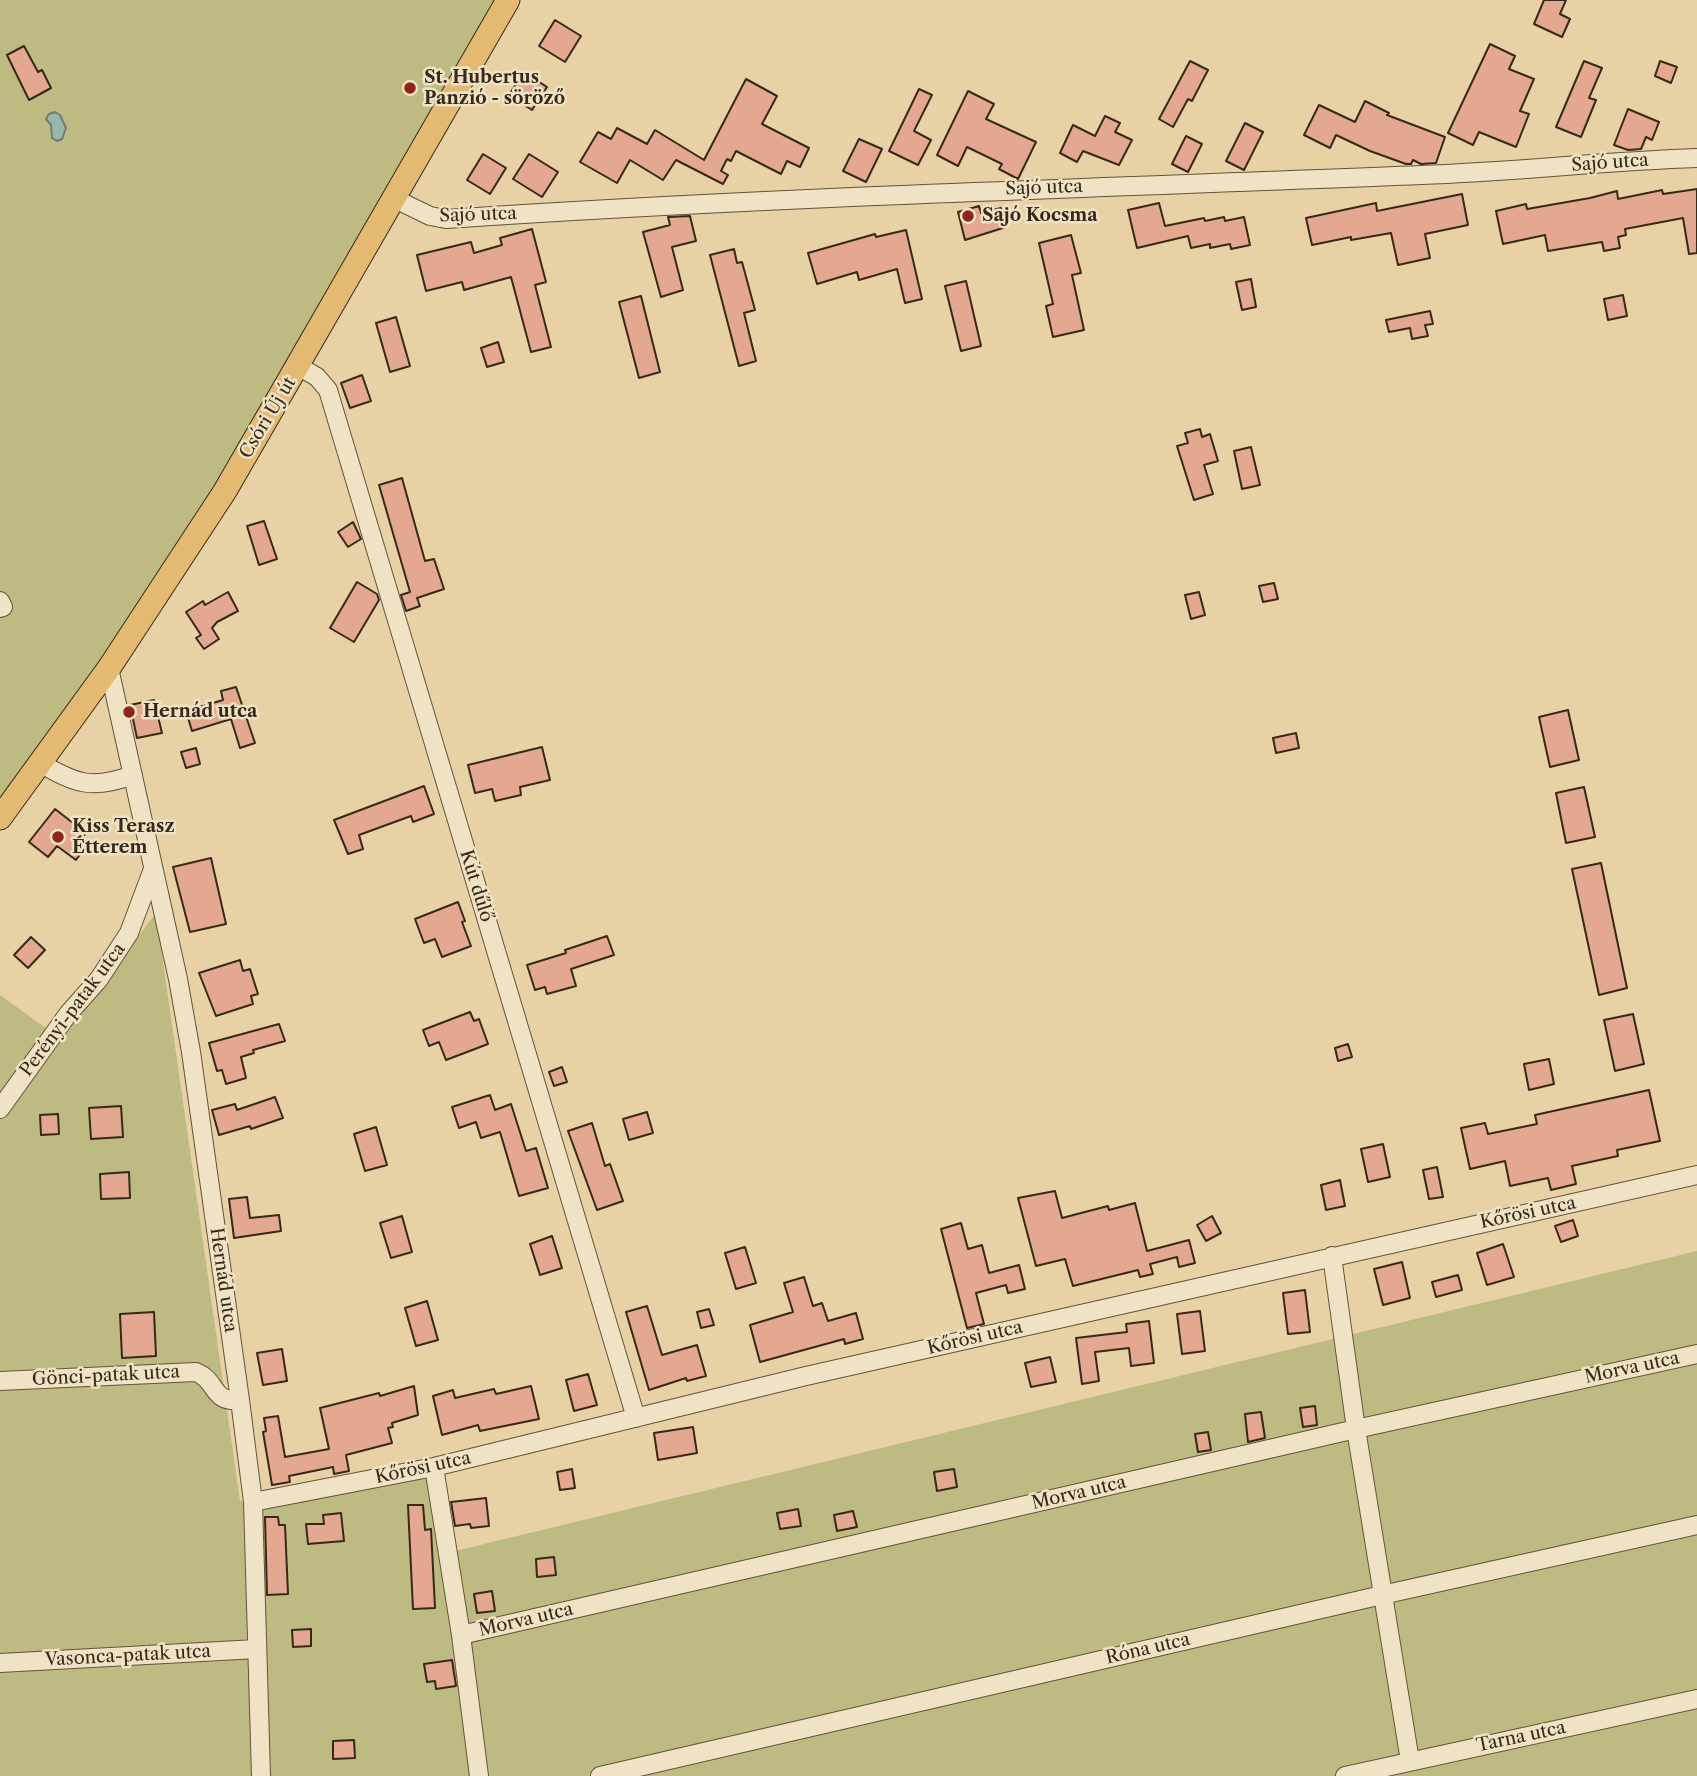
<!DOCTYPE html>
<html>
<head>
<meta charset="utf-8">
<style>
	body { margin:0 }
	canvas { display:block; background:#e8d2a5 }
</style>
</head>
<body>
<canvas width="1697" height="1776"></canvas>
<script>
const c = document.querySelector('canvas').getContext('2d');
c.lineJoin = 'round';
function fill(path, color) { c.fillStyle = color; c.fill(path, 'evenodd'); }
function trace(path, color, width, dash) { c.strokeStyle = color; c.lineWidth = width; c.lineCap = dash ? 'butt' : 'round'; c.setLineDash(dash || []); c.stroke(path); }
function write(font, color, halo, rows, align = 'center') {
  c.font = font + ' "Libre Caslon Text",serif'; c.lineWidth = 5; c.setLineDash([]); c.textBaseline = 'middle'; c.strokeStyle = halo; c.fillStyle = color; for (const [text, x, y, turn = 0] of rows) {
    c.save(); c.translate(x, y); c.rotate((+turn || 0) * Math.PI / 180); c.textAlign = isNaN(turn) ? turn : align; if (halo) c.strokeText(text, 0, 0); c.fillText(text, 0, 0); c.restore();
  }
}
fill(new Path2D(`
	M0,0h508l-190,330 -318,488z
	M156,913l84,588 198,-42 17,92 1242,-300v525h-1697v-781l61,44z`), '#bdba82');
const water = new Path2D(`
	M55,112l5,3 6,13 -4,11 -5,2 -5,-3 -1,-13 -5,-6 3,-5z`);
fill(water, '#97b7aa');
trace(water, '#707e70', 2);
const building = new Path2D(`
	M1544,0h22l-6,14 10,5 -8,18 -28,-13z
	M555,20l26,16 -16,26 -26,-16z
	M1490,44l25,12 -6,13 25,10 -14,32 9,3 -13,33 -37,-15 -6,13 -25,-12z
	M24,46l14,26 4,-2 9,18 -22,12 -22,-45z
	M1190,61l18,9 -16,31 -4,-2 -15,28 -14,-8z
	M1584,61l18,7 -13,30 7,2 -15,37 -25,-10z
	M1660,61l17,6 -6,16 -16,-7z
	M524,72l23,15 -15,23 -23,-15z
	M746,79l31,17 -15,28 47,24 -9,19 -13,-6 -6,13 -45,-23 -5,10 -4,-2 -6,12 7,4 -5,9 -47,-24 -13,20 -33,-20 -13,23 -37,-21 18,-30 13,7 6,-11 30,16 8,-14 49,30z
	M919,89l13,6 -18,36 17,9 -13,25 -29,-14z
	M968,91l26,13 -8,15 50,23 -18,37 -19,-10 3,-5 -35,-17 -9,19 -21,-11z
	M1365,101l24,12 -2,2 58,22 -9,26 -15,1 -8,-4 -2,4h-5l-36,-13 -34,-16 -6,13 -26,-13 15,-30 36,17z
	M1628,109l31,13 -7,18 -6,-3 -5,12 -13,1 -14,-5z
	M1105,116l15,7 -5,9 17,8 -13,25 -36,-14 -6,11 -17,-9 13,-28 22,11z
	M1245,123l18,9 -19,38 -18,-9z
	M1186,136l16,8 -14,28 -16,-8z
	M859,139l23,10 -16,33 -23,-11z
	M483,154l23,14 -16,26 -23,-14z
	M529,154l29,18 -16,25 -29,-18z
	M1697,189v64l-8,1 -6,-36 -58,11 1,6 -8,2 2,11 -16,3 -2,-9 -54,9 -3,-16 -42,9 -7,-33 30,-7 1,5 63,-11 27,-7 1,8 44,-9 1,4z
	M1462,194l6,31 -43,9 5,24 -32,7 -7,-32 -40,7v-3l-39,8 -6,-27 70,-15 1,8z
	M1159,203l6,23 39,-8 1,3 19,-4 1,4 19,-4 6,28 -19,4 -1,-5 -20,4v-4l-19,4 -3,-12 -51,12 -9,-38z
	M979,206l2,7 20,-5 5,19 -41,13 -7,-28z
	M690,216l6,25 -24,6 11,43 -22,7 -18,-65 27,-7 -2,-8z
	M532,229l14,53 -11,3 16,62 -20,5 -20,-75 -47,13 -2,-8 -36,9 -9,-36 54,-13 3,11 28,-8 -2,-7z
	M906,230l16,69 -17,4 -8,-34 -38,11 -2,-8 -40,12 -9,-31 67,-19 1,3z
	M1071,235l10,38 -9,2 12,55 -31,7 -7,-31 7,-2 -14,-61z
	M734,249l3,14 5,-1 13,48 -11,3 12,48 -17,5 -29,-111z
	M1251,279l5,28 -14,3 -6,-28z
	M966,281l15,65 -20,5 -16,-65z
	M1623,295l4,21 -19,4 -4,-21z
	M641,296l19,76 -21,6 -20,-76z
	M1430,311l3,13 -8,1 3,11 -16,3 -2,-11 -21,4 -3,-12z
	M396,317l14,49 -20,6 -14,-49z
	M498,342l6,20 -17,5 -6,-19z
	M362,375l9,26 -21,7 -9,-25z
	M1200,429l2,8 8,-3 8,27 -14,4 9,29 -19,6 -17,-54 11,-3 -3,-10z
	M1251,447l9,38 -18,4 -8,-38z
	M402,478l23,83 9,-2 10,30 -27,9 3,8 -14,5 -5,-16 9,-3 -31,-107z
	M264,521l13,38 -18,6 -12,-39z
	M353,522l8,17 -13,8 -10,-15z
	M357,582l20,12 2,6 -25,42 -24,-14z
	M1274,583l4,16 -15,3 -4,-16z
	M228,592l10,19 -21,11 -5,6 7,11 -15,10 -8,-11 5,-3 -15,-23 17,-11 2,4z
	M1199,592l6,23 -14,4 -6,-24z
	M236,687l19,56 -15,5 -9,-29 -39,12 -6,-20 37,-11 -2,-9z
	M154,700l8,33 -25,5 -7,-33z
	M1568,710l11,50 -29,7 -11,-50z
	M1296,733l3,15 -23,5 -3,-15z
	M542,747l8,33 -30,7 1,8 -26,6 -3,-12 -17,4 -7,-28z
	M196,748l4,16 -14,4 -5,-16z
	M424,786l10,28 -21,8 -2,-6 -52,19 4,14 -15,5 -14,-34z
	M1584,787l11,50 -29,6 -10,-50z
	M55,809l31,24 -6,7 7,5 -11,15 -19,-14 -9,11 -19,-15z
	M211,858l15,66 -36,8 -17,-65z
	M1601,863l26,125 -28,7 -27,-126z
	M458,902l7,19 -3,1 9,24 -29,11 -7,-18 -11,4 -9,-24z
	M607,936l7,19 -43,14 5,17 -29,8 -2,-7 -10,3 -8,-25 39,-12 -1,-3z
	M31,937l14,13 -17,18 -14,-13z
	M240,960l3,11 7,-2 8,25 -7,2 2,8 -37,12 -17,-43z
	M470,1012l4,9 5,-2 9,25 -42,16 -7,-18 -10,4 -6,-16z
	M1633,1014l11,50 -29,7 -11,-51z
	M279,1024l6,17 -32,9 1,3 -13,4 5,21 -20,6 -4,-14 -5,1 -8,-28z
	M1348,1044l4,13 -14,4 -3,-13z
	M1549,1059l5,25 -25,6 -5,-26z
	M562,1067l5,15 -13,4 -5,-14z
	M1649,1090l11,51 -43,9 1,6 -46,10 4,18 -25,6 -3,-12 -38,8 -5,-25 -35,8 -9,-41 24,-5 3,11 49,-10 -2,-9z
	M490,1095l5,15 16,-6 15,47 10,-3 12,40 -29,8 -19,-64 -19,6 -5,-16 -17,6 -7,-21z
	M275,1097l8,21 -32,11 -1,-3 -31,9 -7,-25 23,-6 2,6z
	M121,1106l2,31 -32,2 -2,-31z
	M647,1112l6,21 -24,7 -6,-21z
	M58,1114l1,20 -18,1 -1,-20z
	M592,1123l13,43 5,-2 13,37 -26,9 -29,-79z
	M376,1127l11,38 -22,6 -11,-37z
	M1383,1144l7,33 -22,5 -7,-33z
	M1437,1167l6,30 -14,2 -6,-29z
	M129,1172l1,26 -29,1 -1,-25z
	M1340,1180l5,26 -19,4 -5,-25z
	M1055,1191l7,27 46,-12 1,4 26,-7 12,48 42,-11 6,23 -16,4 -2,-10 -27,7 3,10 -13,3 -2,-7 -65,16 -8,-27 -29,7 -18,-68z
	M247,1197l3,21 29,-3 2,16 -47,7 -5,-39z
	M402,1216l10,36 -21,6 -11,-35z
	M1212,1216l9,17 -15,8 -9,-16z
	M1573,1220l5,16 -17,6 -6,-16z
	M961,1223l7,26 14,-4 7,28 30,-8 6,24 -17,4 -2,-8 -30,8 8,31 -17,4 -26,-99z
	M552,1236l10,32 -22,7 -10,-31z
	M1503,1244l11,33 -27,8 -10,-32z
	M745,1247l11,36 -20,6 -11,-36z
	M1402,1262l8,36 -27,7 -9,-36z
	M1458,1275l4,15 -26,7 -4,-15z
	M804,1277l9,29 9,-3 6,18 28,-8 7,26 -18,5 -1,-5 -84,23 -10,-37 43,-13 -9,-29z
	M1305,1290l5,42 -22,2 -5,-41z
	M427,1301l11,39 -22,6 -11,-38z
	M647,1306l15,49 35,-10 9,31 -19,5 -1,-3 -37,12 -23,-78z
	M709,1309l5,16 -13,3 -4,-16z
	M1200,1311l5,40 -23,3 -5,-40z
	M154,1312l2,44 -34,2 -2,-44z
	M1149,1321l5,42 -23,3 -2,-18 -34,4 4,29 -17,3 -6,-46 51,-6 -1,-8z
	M282,1349l5,32 -24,4 -6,-32z
	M1050,1357l6,25 -25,5 -6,-24z
	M588,1374l9,31 -23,6 -8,-31z
	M414,1386l4,29 -26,8 1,4 -5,1 4,15 -46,12 3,16 -15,3 -1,-7 -44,9 1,6 -18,3 -9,-53 3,-1 -2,-13 14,-2 7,41 44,-8 -9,-41 59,-15 1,3z
	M531,1386l8,33 -59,12 -2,-6 -36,10 -9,-39 20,-6 2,8 39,-9 2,5z
	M1315,1406l2,19 -14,2 -3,-19z
	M1261,1412l4,26 -17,4 -3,-28z
	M693,1427l4,26 -39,7 -4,-27z
	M1208,1432l3,18 -13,2 -3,-18z
	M572,1469l3,19 -15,2 -3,-18z
	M954,1469l3,18 -20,4 -3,-19z
	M486,1498l3,28 -18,2 -1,-4 -15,2 -4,-24z
	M408,1505h15l2,25 6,-1 4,79 -22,1z
	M798,1509l3,17 -21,3 -3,-16z
	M853,1511l4,16 -20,4 -3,-16z
	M341,1513l3,28 -36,3 -2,-20h18l-1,-9z
	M265,1517h13l1,8h6l3,69 -21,1z
	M554,1557l2,18 -19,2 -1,-18z
	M492,1591l3,20 -18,2 -3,-19z
	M311,1629v17l-18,1 -1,-17z
	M452,1660l4,26 -20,3 -1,-8 -8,1 -3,-18z
	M354,1740l1,18 -22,1v-18z`);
fill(building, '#e4a890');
trace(building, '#362918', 2);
const minor = new Path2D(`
	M395,199l35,17 16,3c324,-22 649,-31 975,-44 92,-3 184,-14 276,-17
	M298,366l19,11 11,13 308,1028
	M0,601l3,6 -3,1
	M109,668l69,311 13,73 49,348 13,102 8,274
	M40,763c36,21 52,27 93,12
	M0,1109l68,-95 31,-35 30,-46 24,-64
	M1332,1256l24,173 54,332
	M0,1381l196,-9c22,9 15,31 44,28
	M434,1467l27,168 18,141
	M253,1502l181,-35 372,-91 891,-201
	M461,1635l895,-206 341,-75
	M0,1663l257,-14
	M600,1776l782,-181 315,-70
	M1345,1776l352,-77`);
const major = new Path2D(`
	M0,818l109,-150 116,-177 283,-491`);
trace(minor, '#62533b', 20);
trace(major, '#362918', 25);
trace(minor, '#f0e2c4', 18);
trace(major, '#e4b972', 23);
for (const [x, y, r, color] of [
	[410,88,7,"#8f2418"],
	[968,216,7,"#8f2418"],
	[129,712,7,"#8f2418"],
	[58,837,7,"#8f2418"]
]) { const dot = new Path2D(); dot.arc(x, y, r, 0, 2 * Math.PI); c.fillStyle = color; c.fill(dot); trace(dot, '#f0e2c4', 2.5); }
write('bold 18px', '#362918', '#f0e2c4', [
	["St. Hubertus",424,78],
	["Panzió - söröző",424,99],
	["Sajó Kocsma",982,216],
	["Hernád utca",143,712],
	["Kiss Terasz",72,827],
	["Étterem",72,848]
], 'left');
write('18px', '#362918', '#f0e2c4', [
	["Sajó utca",1610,163,-4],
	["Sajó utca",1044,188,-2],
	["Sajó utca",478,215,-2],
	["Csóri Új út",268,418,-59],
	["Kút dűlő",476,886,73],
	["Perényi-patak utca",73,1010,-53],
	["Kőrösi utca",1528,1213,-12],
	["Hernád utca",223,1280,82],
	["Kőrösi utca",975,1338,-13],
	["Morva utca",1632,1368,-12],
	["Gönci-patak utca",106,1376,-3],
	["Kőrösi utca",423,1468,-12],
	["Morva utca",1079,1493,-13],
	["Morva utca",526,1620,-13],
	["Róna utca",1148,1649,-13],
	["Vasonca-patak utca",128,1656,-3],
	["Tarna utca",1521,1737,-12]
]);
</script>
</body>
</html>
